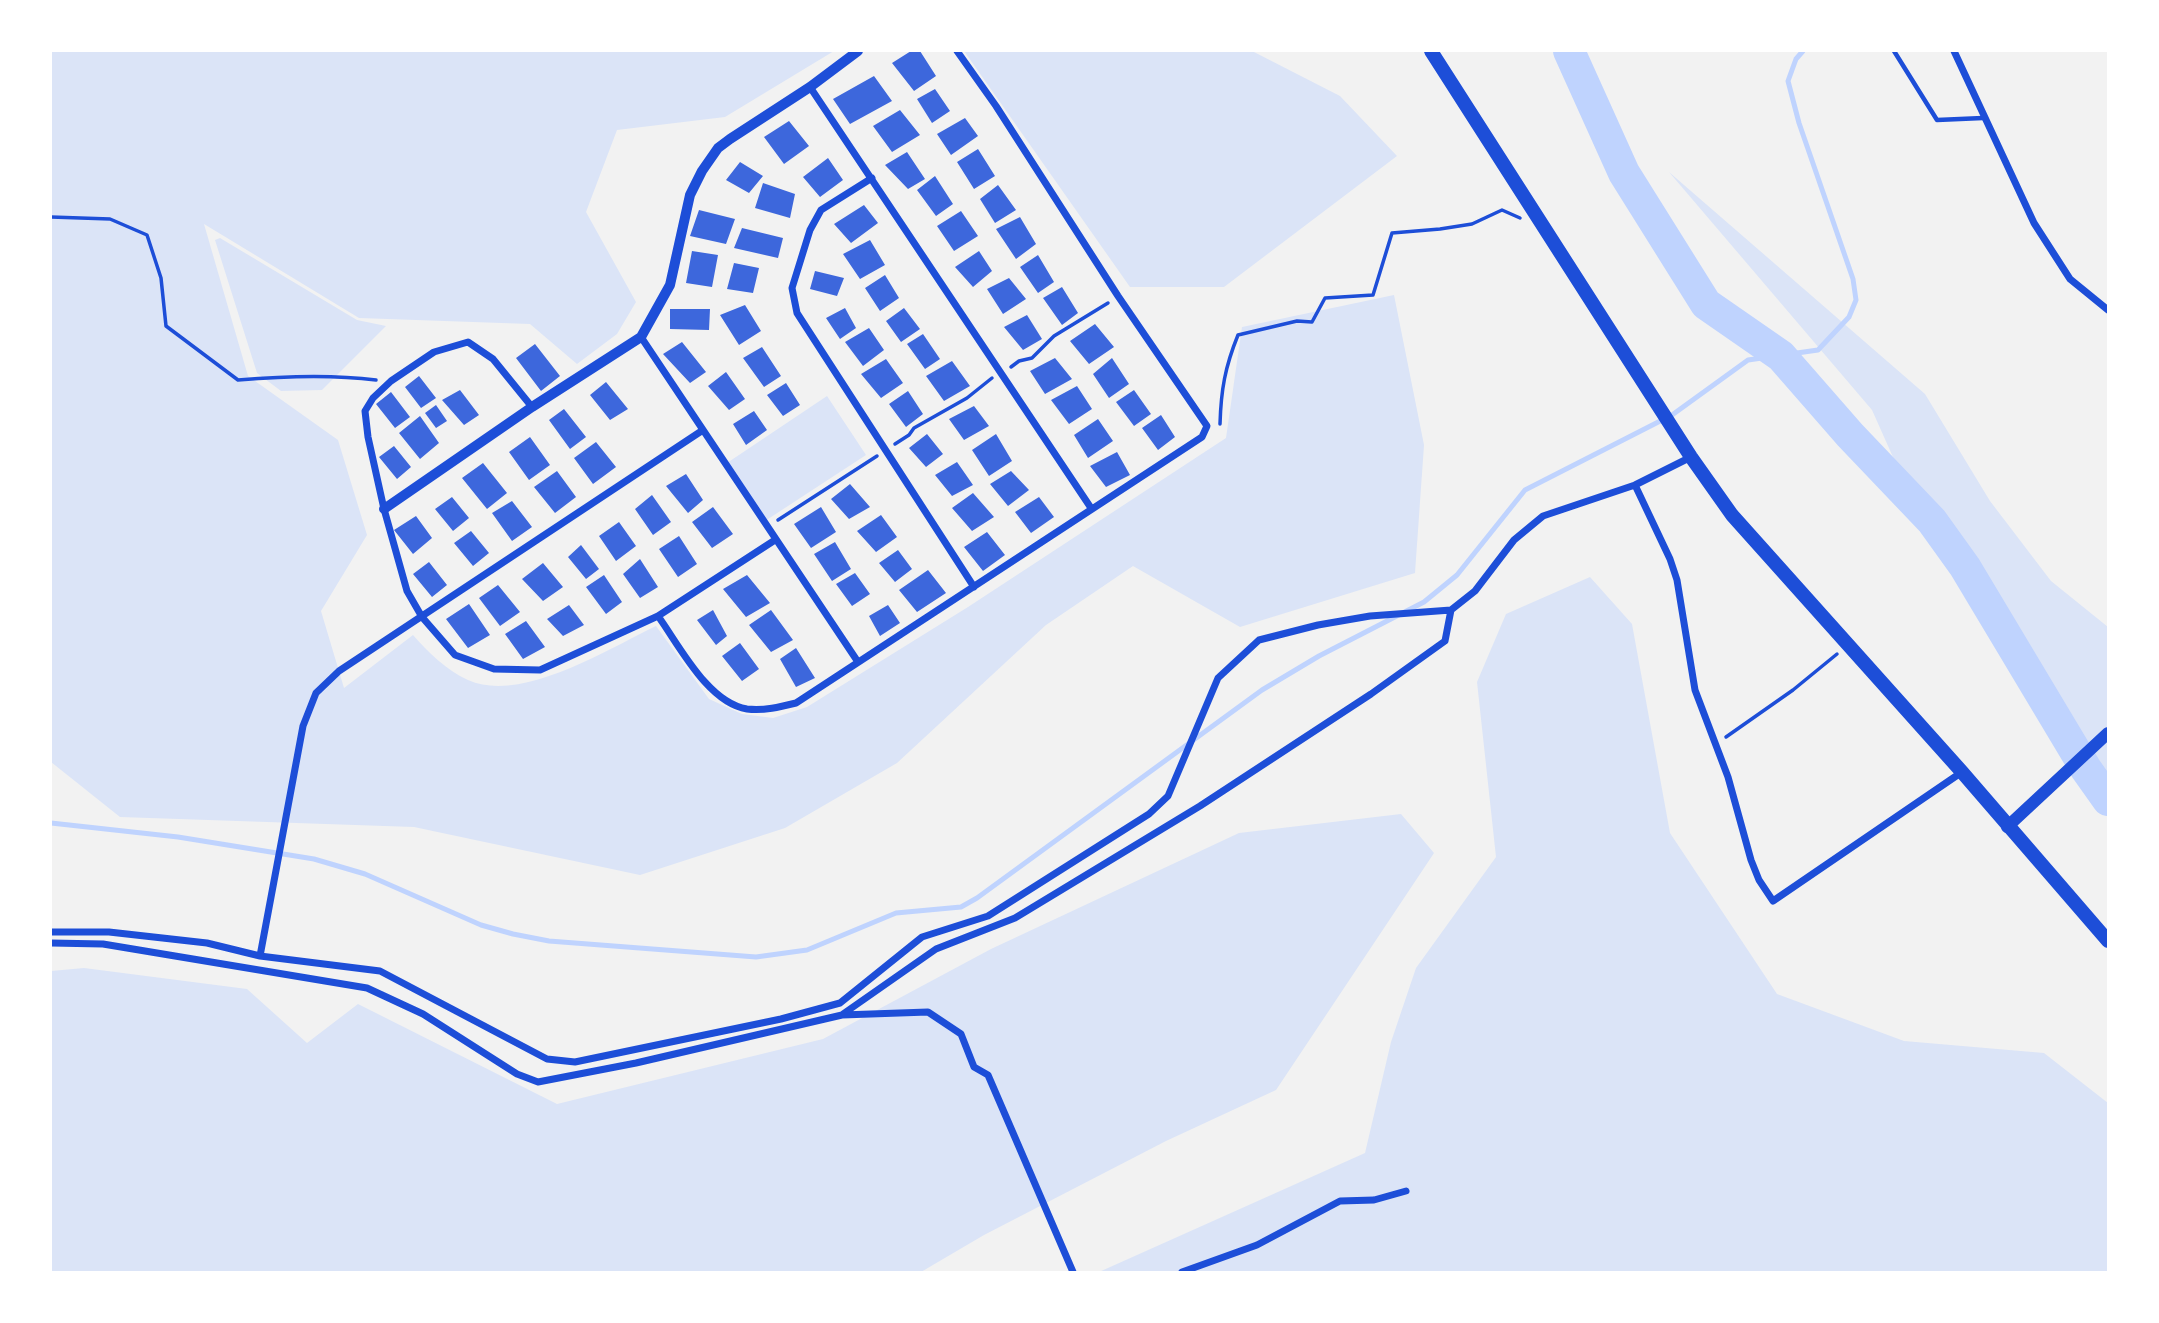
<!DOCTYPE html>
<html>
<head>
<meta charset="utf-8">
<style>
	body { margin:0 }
	#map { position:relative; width:2159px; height:1323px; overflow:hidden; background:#f2f2f2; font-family:"Sofia Sans Condensed",sans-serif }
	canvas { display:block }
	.frame { position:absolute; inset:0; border:52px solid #fff; pointer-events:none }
</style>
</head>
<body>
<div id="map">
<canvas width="2159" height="1323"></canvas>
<div class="frame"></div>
</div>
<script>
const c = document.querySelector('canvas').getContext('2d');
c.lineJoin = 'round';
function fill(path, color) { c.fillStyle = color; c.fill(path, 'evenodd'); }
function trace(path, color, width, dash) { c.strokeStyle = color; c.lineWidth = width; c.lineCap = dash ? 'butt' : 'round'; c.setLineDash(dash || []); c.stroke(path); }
fill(new Path2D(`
	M51,51h783l-109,66 -108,13 -31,82 50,90 -19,32 -40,30 -47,-40 -171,-6 -155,-94 44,152 90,64 29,95 -46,76 23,77 69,-53c16,18 33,35 55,45 53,24 140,-31 188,-54l53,73 33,15 31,4 34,-11 161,-100 258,-169 16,-111 152,-32 30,150 -9,128 -175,54 -107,-61 -87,59 -149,138 -112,65 -145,47 -226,-48 -294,-10 -69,-55z
	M964,51h288l88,45 57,60 -173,131h-94z
	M1669,172l256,222 65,107 61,80 57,46v152l-183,-250 -53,-119z
	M220,238l137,82 29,6 -64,64 -41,1 -24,-18 -42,-133z
	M827,396l39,59 -101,66 -38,-58z
	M1590,577l42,47 38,209 107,161 127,47 140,12 64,50v169h-1009l266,-119 26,-111 25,-74 80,-111 -19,-175 29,-68z
	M1401,814l33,39 -158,237 -110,51 -182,94 -63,37h-870v-301l33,-3 163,21 60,54 51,-39 199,100 266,-65 168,-90 248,-116z`), '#dbe4f7');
trace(new Path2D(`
	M51,823l127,14 136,22 51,15 116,51 32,9 36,7 207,16 51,-7 89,-37 65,-6 16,-9 285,-208 57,-34 105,-54 33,-27 68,-85 147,-75 76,-55 70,-10 31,-33 7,-17 -3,-21 -54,-156 -11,-42 8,-22 7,-8`), '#bfd3fe', 5);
trace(new Path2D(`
	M1569,51l55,122 82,131 75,52 69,79 82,86 33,46 121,202 22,31`), '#bfd3fe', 32);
fill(new Path2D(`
	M911,51h9l16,25 -22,15 -22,-28z
	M874,76l18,25 -42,23 -17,-25z
	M935,89l15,22 -18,12 -15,-24z
	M900,110l20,25 -28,17 -19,-26z
	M965,118l13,18 -27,19 -14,-21z
	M789,121l20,25 -25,18 -20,-27z
	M978,149l17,27 -21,13 -17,-27z
	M907,152l18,27 -17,10 -23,-24z
	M828,158l15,22 -23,17 -17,-20z
	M740,162l23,14 -14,17 -23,-13z
	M935,176l18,28 -17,12 -19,-26z
	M763,183l32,11 -5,24 -35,-10z
	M998,185l18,25 -21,13 -15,-24z
	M864,205l14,18 -27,20 -17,-19z
	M699,210l36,9 -9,25 -36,-8z
	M961,211l17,25 -24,15 -17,-25z
	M1020,217l16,27 -20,15 -20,-30z
	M742,228l41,10 -5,20 -44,-10z
	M870,240l15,25 -25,14 -17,-25z
	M692,251l26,4 -6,32 -26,-4z
	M979,251l13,20 -19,16 -18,-20z
	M1038,255l16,27 -16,11 -18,-26z
	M734,263l25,5 -6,25 -26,-4z
	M815,271l29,7 -7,18 -27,-7z
	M885,275l14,23 -19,13 -15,-23z
	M1009,278l17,21 -23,15 -16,-25z
	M1062,287l16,26 -16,12 -19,-27z
	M745,305l16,26 -22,14 -19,-30z
	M845,308l11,20 -16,11 -14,-21z
	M904,308l16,21 -19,13 -15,-21z
	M670,309h40l-1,21 -39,-1z
	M1027,315l15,24 -19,11 -19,-23z
	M1095,324l19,23 -25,17 -19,-23z
	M869,328l15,22 -21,16 -18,-24z
	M923,334l17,25 -15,10 -18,-25z
	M682,342l24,30 -16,11 -27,-29z
	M535,344l25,32 -19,15 -25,-33z
	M762,347l19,29 -17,11 -21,-29z
	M1055,358l17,21 -27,15 -15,-23z
	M1112,358l17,26 -20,14 -16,-24z
	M886,359l17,24 -22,15 -20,-24z
	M952,361l18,25 -26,15 -18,-25z
	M726,372l19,27 -16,11 -21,-24z
	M419,376l17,22 -15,10 -16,-21z
	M606,382l22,27 -18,11 -20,-25z
	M786,383l14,22 -17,11 -16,-21z
	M1077,386l15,23 -23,15 -18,-24z
	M460,390l19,25 -15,10 -22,-25z
	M1134,390l17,24 -17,12 -18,-24z
	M908,391l15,23 -17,13 -17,-23z
	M391,392l19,25 -15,11 -19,-24z
	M436,405l11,16 -11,7 -11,-15z
	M974,406l15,20 -25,14 -15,-21z
	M564,409l22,28 -16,12 -21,-29z
	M754,411l13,19 -21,15 -13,-21z
	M1161,415l14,22 -17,13 -16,-22z
	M420,416l19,27 -19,16 -21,-26z
	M1098,419l15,22 -25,17 -14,-23z
	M927,434l16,20 -17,13 -17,-19z
	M996,434l16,27 -23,15 -17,-26z
	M530,437l20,28 -21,15 -20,-28z
	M596,442l20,25 -23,17 -19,-26z
	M394,446l17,21 -14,12 -18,-22z
	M1117,452l13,23 -24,12 -16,-21z
	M957,462l16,23 -21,11 -17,-21z
	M483,463l24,30 -20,16 -25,-31z
	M557,471l19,26 -21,16 -21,-26z
	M1011,471l18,19 -21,16 -18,-22z
	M686,474l17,26 -15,13 -22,-27z
	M850,484l20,23 -21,12 -18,-20z
	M973,493l21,24 -22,14 -20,-23z
	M652,495l19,27 -18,13 -18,-26z
	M452,497l17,21 -16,13 -18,-22z
	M1039,497l15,20 -23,16 -16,-21z
	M512,501l20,26 -20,14 -20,-28z
	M713,507l20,27 -21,14 -20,-26z
	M821,507l15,25 -25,16 -17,-24z
	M881,515l16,22 -21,15 -19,-21z
	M416,516l16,22 -19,16 -19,-24z
	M619,522l17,24 -20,15 -17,-25z
	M471,531l18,22 -16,13 -19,-23z
	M987,532l18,23 -22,16 -19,-24z
	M679,536l18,28 -19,13 -19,-28z
	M835,542l16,27 -19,12 -18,-27z
	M581,545l18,24 -13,10 -18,-22z
	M898,550l14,19 -17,13 -16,-19z
	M640,559l18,28 -18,11 -17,-24z
	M429,562l18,23 -15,12 -19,-23z
	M543,563l20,24 -20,14 -21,-22z
	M928,570l18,23 -29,19 -18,-22z
	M855,573l15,21 -18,12 -16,-22z
	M604,575l18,27 -16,12 -20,-27z
	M747,575l23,28 -24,14 -23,-28z
	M498,585l22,27 -20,14 -21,-28z
	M469,604l21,31 -22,13 -22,-29z
	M569,605l15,20 -21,11 -16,-17z
	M888,605l12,18 -20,13 -11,-20z
	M713,610l14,26 -11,9 -19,-25z
	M771,610l22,30 -22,12 -22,-27z
	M526,621l19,26 -22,12 -18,-25z
	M740,643l19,26 -17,12 -20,-25z
	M796,648l19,30 -19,9 -16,-28z`), '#3d67dc');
trace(new Path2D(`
	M51,217l59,2 37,16 14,43 5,48 72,54c46,-4 92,-6 138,0
	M1011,367l8,-6 13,-3 22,-22 54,-33
	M1220,424c1,-34 5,-57 18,-89l59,-14 15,1 13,-24 48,-3 19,-62 48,-4 32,-5 30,-14 18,8
	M895,444l14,-9 5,-7 53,-30 25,-20
	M778,520l99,-64
	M1726,737l67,-47 44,-36`), '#1d4ed8', 3.5);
trace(new Path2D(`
	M1894,51l43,69 46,-2`), '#1d4ed8', 4.5);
trace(new Path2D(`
	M1954,51l80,172 36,56 38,31
	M810,87l281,421
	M872,178l-51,32 -11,20 -18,58 5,25 177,274
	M641,337l217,325
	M532,407l-39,-48 -25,-17 -34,10 -43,29 -18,17 -8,13 3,26 16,72 23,82 15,26 33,38 39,14 46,1 118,-54 117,-76
	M1635,485l35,74 7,21 18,110 33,87 23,83 8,20 14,21 189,-129
	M658,616c21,29 50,87 89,93 17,2 33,-2 49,-6l406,-266 5,-11 -89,-130 -122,-190 -39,-55
	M51,932h58l98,11 53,13 120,15 167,88 28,3 206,-43 59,-16 82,-66 66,-21 161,-102 19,-18 50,-118 41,-38 59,-15 52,-9 81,-6 24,-19 39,-51 29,-24 92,-31 56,-28
	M51,943l52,1 264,44 56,26 94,60 21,8 98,-19 206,-48 86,-3 33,22 13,33 14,8 85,197
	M260,956l43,-230 13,-33 23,-22 364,-241
	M843,1014l93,-65 79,-31 185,-112 171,-112 74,-53 6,-31
	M1182,1272l75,-27 83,-44 34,-1 32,-9`), '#1d4ed8', 7);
trace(new Path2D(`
	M384,509l148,-102 109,-70 29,-52 20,-90 12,-24 16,-23 12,-9 80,-52 48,-36`), '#1d4ed8', 10);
trace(new Path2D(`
	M2007,827l101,-94`), '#1d4ed8', 12);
trace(new Path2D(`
	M1431,51l260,406 41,58 230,257 146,169`), '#1d4ed8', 14);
</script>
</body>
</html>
